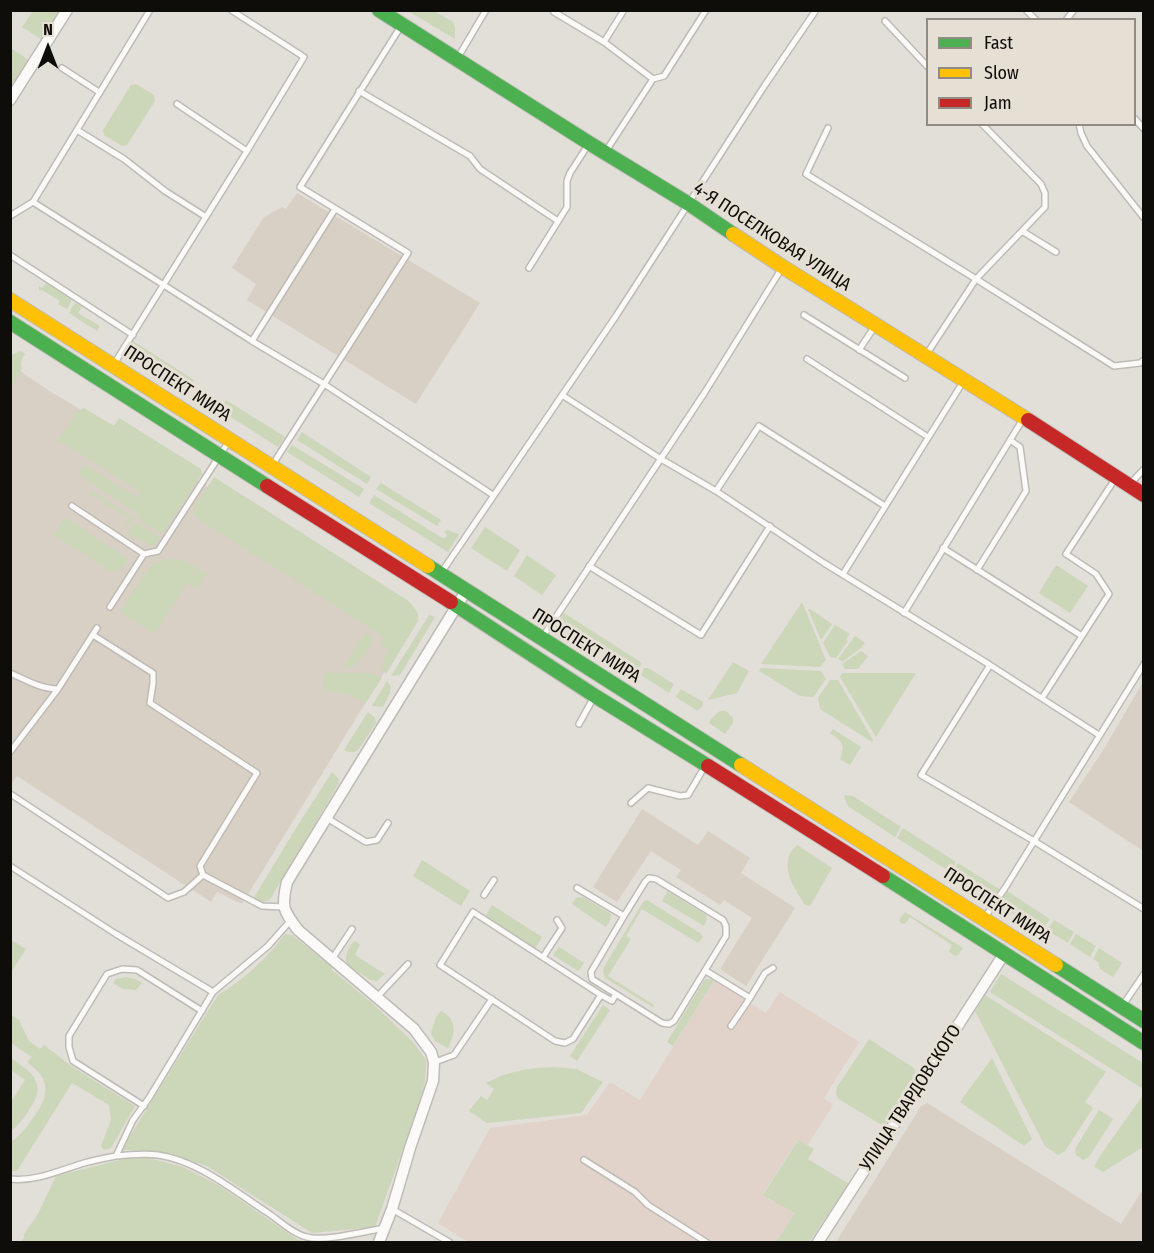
<!DOCTYPE html>
<html>
<head>
<meta charset="utf-8">
<style>
	body { margin:0 }
	#map { position:relative; width:1154px; height:1253px; overflow:hidden; background:#e2ded8; font-family:"Fira Sans Condensed",sans-serif }
	canvas { display:block }
	.frame { position:absolute; inset:0; border:12px solid #0f0d0a; pointer-events:none }
	.legend { position:absolute; left:926px; top:18px; width:210px; height:108px; box-sizing:border-box; background:#e6dfd4; border:2px solid #908b83; margin:0; padding:8px 10px; list-style:none; font-size:18px; color:#0f0d0a }
	.legend li { display:flex; align-items:center; gap:12px; height:30px }
	.legend b { width:30px; border:2px solid #908b83 }
	.north { position:absolute; left:18px; top:18px; width:60px; height:60px; -webkit-text-stroke:4px #e6dfd4; paint-order:stroke; rotate:0deg; font-size:16px; font-weight:700; line-height:24px; text-align:center; color:#0f0d0a }
	.north::after { content:''; display:block; margin:auto; width:21px; height:27px; background:#0f0d0a; clip-path:polygon(50% 0,100% 100%,50% 72%,0 100%) }
</style>
</head>
<body>
<div id="map">
<canvas width="1154" height="1253"></canvas>
<div class="frame"></div>
<ul class="legend">
<li><b style="height:8px;background:#4caf50"></b>Fast</li>
<li><b style="height:8px;background:#ffc107"></b>Slow</li>
<li><b style="height:8px;background:#c62828"></b>Jam</li>
</ul>
<div class="north">N</div>
</div>
<script>
const c = document.querySelector('canvas').getContext('2d');
c.lineJoin = 'round';
function fill(path, color) { c.fillStyle = color; c.fill(path, 'evenodd'); }
function trace(path, color, width, dash) { c.strokeStyle = color; c.lineWidth = width; c.lineCap = dash ? 'butt' : 'round'; c.setLineDash(dash || []); c.stroke(path); }
function write(font, color, halo, rows, align = 'center') {
  c.font = font + ' "Fira Sans Condensed",sans-serif'; c.lineWidth = 6; c.setLineDash([]); c.textBaseline = 'middle'; c.strokeStyle = halo; c.fillStyle = color; for (const [text, x, y, turn = 0] of rows) {
    c.save(); c.translate(x, y); c.rotate((+turn || 0) * Math.PI / 180); c.textAlign = isNaN(turn) ? turn : align; if (halo) c.strokeText(text, 0, 0); c.fillText(text, 0, 0); c.restore();
  }
}
fill(new Path2D(`
	M714,981l52,32 14,-21 79,50 -35,56 9,7 -26,41 -10,-6 -34,54 32,19 -19,29h-308l-30,-19 52,-95 97,-13 23,-33 30,18z`), '#e1d3ca');
fill(new Path2D(`
	M297,193l183,110 -64,101 -169,-104 9,-16 -24,-16 31,-50 19,-11 4,2z
	M11,365l37,25 155,94 214,135 -175,285 -25,-12 -6,10 -194,-126 -6,8z
	M1143,682l1,169h-1l-74,-49 36,-55z
	M642,809l56,36 10,-14 42,27 -9,15 54,35 -49,78 -26,-17 32,-51 -28,-18 -4,5 -44,-28 5,-7 -30,-19 -34,51 -24,-15z
	M927,1103l194,121 22,-35v53h-307l85,-136z`), '#d8d0c4');
fill(new Path2D(`
	M33,11h28l-19,29 -20,-13z
	M408,11h26l19,11 2,5v12z
	M11,48l19,13 -19,30z
	M136,84l18,11 1,6 -28,44 -5,1 -18,-11 -1,-5 28,-45z
	M46,283l25,16v3l-4,7 -9,-5 2,-3 -18,-11 -3,1v-5l3,2z
	M75,303l7,4 -4,6 22,13 -3,5 -28,-18z
	M133,341l61,39 -6,9 -60,-39z
	M21,351l4,3c-4,6 -5,9 -3,15l-11,19v-33z
	M226,400l59,37 -7,10 -58,-37z
	M84,408l30,18 5,-8 82,51 1,5 -40,60 -21,-12 -5,-10 -58,-37 7,-10 54,33v-7l-81,-51 20,-29z
	M302,432l69,45 -4,7 -70,-44z
	M292,445l72,44 -5,8 -72,-45z
	M214,477l193,123c6,6 13,12 11,21l-32,53c-8,-10 -2,-15 3,-24l-9,-6 4,-7 -181,-115 -10,-8 1,-6z
	M381,483l60,37 -4,6 -61,-37z
	M92,491l42,27 -6,9 -3,-2 4,-6 -39,-25z
	M374,495l68,43h3l2,-3 -3,-3 3,-2 12,4 -11,18 -79,-49z
	M65,517l64,42 -7,10 -11,3 -57,-37z
	M135,522l25,15 -6,9 -5,-1 -21,-12z
	M485,527l35,23 -13,21 -36,-23z
	M527,555l29,20 -14,20 -28,-19z
	M166,559h15l26,14 -11,16 -9,-6 -32,51 -35,-22 29,-44 6,-5z
	M1056,565l32,21 -18,27 -31,-20z
	M802,602l24,58 -6,7 -59,-3z
	M808,609h2l22,15 -11,16z
	M564,613l78,50 -6,9 -78,-49z
	M429,615l6,2 -35,58 -9,1z
	M835,625l15,9 -4,5 2,2 -12,17 -6,-1 -7,-14z
	M366,632l6,6 1,5 -18,23 -9,1 -2,-2z
	M855,636l10,7 -4,5 -19,14 -4,-3z
	M861,651l7,5 -10,13h-13l-3,-5z
	M733,662l16,9 -12,22 -29,7z
	M644,668h4l26,16 -5,9 -28,-18z
	M761,668l60,3 5,8 -13,18 -13,-1 -41,-25z
	M324,673h45l5,1 8,4 -17,26 -16,-10 -23,-3 -4,-7z
	M842,673h74l-40,64 -36,-60z
	M830,680h8l35,60 -1,2 -52,-33 -2,-11z
	M387,681l4,6 -1,6 -7,14 -11,-1z
	M681,689l22,13 -1,5 -4,3h-2l-20,-13z
	M720,711h6l7,7v5l-8,11 -16,-11 2,-4z
	M368,712l7,6 1,5 -18,27c-5,3 -9,3 -14,0z
	M833,729l28,18 -11,18 -10,-6c6,-14 2,-18 -10,-26z
	M332,772l7,7v4l-67,113 -3,4 -6,2 -10,-3 40,-66z
	M845,795l8,1 48,31 -6,10 -47,-31 -4,-9z
	M903,828l53,34 -6,10 -53,-34z
	M797,845l35,23 -22,38 -5,-1c-8,-13 -22,-32 -16,-48 1,-5 5,-9 8,-12z
	M422,860l48,31 -9,15 -48,-30z
	M958,863l41,26 -6,11 -41,-27z
	M668,891l38,24 1,4 -3,7 -42,-25z
	M1007,891l43,28 -9,13 -42,-28z
	M583,897l28,17 -1,6 -4,7 -34,-23 4,-6z
	M647,900l53,33 3,4 -5,6 -56,-34 -16,27 5,3 -23,37 46,29 -1,2 -48,-29 -2,-6 1,-5 39,-65z
	M492,905l50,32 -7,12 -50,-32z
	M905,912l58,36 -5,7 -3,1 -6,-4 3,-7 -42,-28 -5,7 -4,-1 -2,-3z
	M1054,920l20,12 -6,11 -21,-13z
	M285,934l7,1 40,32v3l40,33 41,39 13,18 -1,22 -7,25 -43,120 -63,6 -105,-67 -41,-13 -33,-3h-10l7,-14 88,-141c25,-14 50,-38 67,-61z
	M1076,934l20,12 -6,11 -20,-13z
	M11,940l15,9 -15,23z
	M356,941l4,4 -5,10 30,19 -8,7 -6,-1 -23,-14c-5,-9 0,-16 5,-24z
	M559,947l25,16 -6,8 -25,-16z
	M1099,948l23,15 -9,14 -13,-8 -2,-7 -5,-3z
	M1001,974l142,89v26l-153,-97z
	M126,977l9,2 7,4 -6,7 -13,-1 -10,-6 3,-4z
	M705,979h5l4,2 -41,65 -6,-4z
	M985,995l121,77 -21,30 8,6 -28,43 -7,4 -13,-9 -70,-135z
	M603,1005l7,5 -33,51 -7,-5z
	M441,1011c16,9 15,21 7,37l-13,-7 -4,-8 5,-16z
	M11,1015l8,5 10,21 11,8 4,-4 30,23 61,38 -24,42 -7,2 -3,-4 10,-26 -2,-15 -37,-22 -55,88h-6v-29c9,-6 16,-15 22,-24 17,-22 18,-39 -6,-56l5,-5 -21,-14z
	M869,1039l45,29 2,7 -1,5 -30,47 -43,-26 -4,-3 -2,-4 1,-7z
	M11,1058c22,15 37,26 18,52 -5,8 -11,16 -18,21v-29l14,-22 -14,-10z
	M992,1058l40,81 -8,7 -64,-44z
	M554,1067l22,2 27,13 -22,31 -94,10 -18,-12 12,-15 6,4 7,-11 -8,-6c22,-12 43,-15 68,-16z
	M1143,1095v52l-40,25 -9,-5 6,-11z
	M1099,1110l14,9 -24,38 -6,3 -7,-5 -1,-6z
	M798,1140l16,9 -6,10 41,25 -40,58h-33l19,-29 -32,-18z
	M149,1158l34,9 37,19 78,54 10,2h-288l4,-4v-4l14,-20 18,-38 68,-17z`), '#ccd6b9');
const lane = new Path2D(`
	M1026,10l10,10
	M554,12l50,30 49,37 -47,72
	M1066,20l8,-10
	M885,21l43,46
	M604,42l20,-32
	M457,59l29,-49
	M62,68l37,24
	M653,79l11,-3 42,-66
	M359,91l111,65 10,13 78,52
	M177,104l70,47
	M1134,118l10,11
	M1079,124l2,9 6,13 57,72
	M828,128l-22,46 170,105 138,87 26,-3 4,-3
	M77,130l47,29 41,32 41,26
	M33,202l219,139 72,43 169,111
	M10,216l23,-14 117,-192
	M1022,231l34,21
	M10,255l123,80
	M529,268l38,-61v-26l3,-8 18,-28
	M804,315l101,63
	M252,341l83,-132
	M859,350l16,-24
	M926,355l50,-76 69,-72v-14l-4,-9 -59,-60
	M807,359l121,78
	M114,364l133,-213 57,-94 -73,-47
	M562,395l99,64 55,32 108,72 166,102
	M273,464l135,-211 -108,-66 101,-161
	M1130,484l14,-15
	M716,491l43,-65 126,80
	M72,506l72,48 14,-3 71,-110
	M943,548l139,88
	M589,566l112,69 69,-109
	M977,570l49,-79 -6,-44 -10,-7
	M441,573l175,-257 149,-231 51,-75
	M843,574l120,-192
	M110,607l34,-53
	M904,613l119,-194
	M93,635l60,38v10l-3,20 107,70 -57,93 3,9
	M542,638l163,-246 77,-124
	M10,673c16,7 31,16 48,16
	M1042,698l67,-104 -13,-20 -30,-20 49,-75
	M579,724l15,-27
	M1099,735l-109,-70 -69,110 113,66 110,68
	M10,752l48,-63 39,-61
	M12,795l156,103 16,-6 19,-17 59,31 22,1
	M631,803l17,-15 32,8 8,-1 17,-29
	M327,818l39,24 11,-2 11,-17
	M10,866l106,68 97,58
	M577,888l47,28 21,-34 4,-4 7,1 67,41 3,6v10l-52,85 -5,3 -7,-1 -70,-44 -1,-7 33,-56
	M484,895l10,-15
	M473,912l128,83 -28,44 -8,4 -10,-2 -115,-76z
	M985,917l20,-29 139,-224
	M543,957l19,-29 -5,-8
	M332,959l20,-30
	M706,971l44,27 15,-25 8,-5
	M601,995l11,6 4,-7
	M377,997l31,-33
	M1123,1005l21,-31
	M731,1026l19,-28
	M435,1062l19,-7 38,-56
	M144,1106l-71,-45 -4,-14v-11l38,-62 15,-5 15,1 65,41
	M116,1156c14,-1 28,-3 42,-1 41,6 76,36 110,58 12,8 25,21 39,24 16,5 60,-6 78,-9
	M584,1160l51,32 13,13 58,37
	M10,1179c25,3 51,-9 74,-16 11,-3 21,-5 32,-7l17,-36 16,-22 64,-106 55,-46 23,-26
	M392,1209l57,33`);
const street = new Path2D(`
	M10,100l57,-90
	M379,1242l13,-33 18,-61 23,-67 1,-19 -3,-10 -17,-23 -116,-99c-15,-20 -17,-23 -11,-48l179,-291
	M818,1242l186,-288`);
const fast = new Path2D(`
	M379,10l210,133 100,61 44,30
	M10,322l257,164
	M428,566l313,199
	M451,602l144,94 113,70
	M883,876l261,167
	M1056,965l88,56`);
const slow = new Path2D(`
	M733,234l50,33 245,153
	M10,300l418,266
	M741,765l315,200`);
const jam = new Path2D(`
	M1028,420l116,75
	M267,486l184,116
	M708,766l175,110`);
trace(lane, '#bfbcb7', 8);
trace(street, '#bfbcb7', 13);
trace(fast, '#bfbcb7', 16);
trace(slow, '#bfbcb7', 16);
trace(jam, '#bfbcb7', 16);
trace(lane, '#fbfaf9', 5);
trace(street, '#fbfaf9', 10);
trace(fast, '#4caf50', 14);
trace(slow, '#ffc107', 14);
trace(jam, '#c62828', 14);
write('18px', '#0f0d0a', '#e6dfd4', [
	["4-Я ПОСЕЛКОВАЯ УЛИЦА",772,237,33],
	["ПРОСПЕКТ МИРА",177,384,33],
	["ПРОСПЕКТ МИРА",586,646,32],
	["ПРОСПЕКТ МИРА",997,906,33],
	["УЛИЦА ТВАРДОВСКОГО",911,1098,-57]
]);
</script>
</body>
</html>
